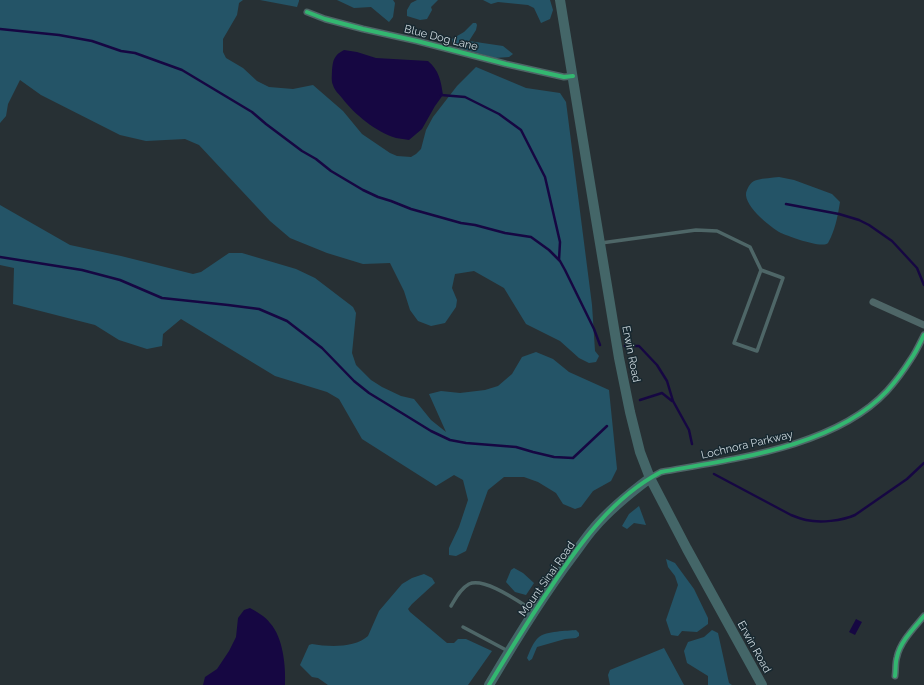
<!DOCTYPE html>
<html>
<head>
<meta charset="utf-8">
<style>
	body { margin:0 }
	canvas { display:block; background:#273034 }
</style>
</head>
<body>
<canvas width="924" height="685"></canvas>
<script>
const c = document.querySelector('canvas').getContext('2d');
c.lineJoin = 'round';
function fill(path, color) { c.fillStyle = color; c.fill(path, 'evenodd'); }
function trace(path, color, width, dash) { c.strokeStyle = color; c.lineWidth = width; c.lineCap = dash ? 'butt' : 'round'; c.setLineDash(dash || []); c.stroke(path); }
function write(font, color, halo, rows, align = 'center') {
  c.font = font + ' Raleway,sans-serif'; c.lineWidth = 3; c.setLineDash([]); c.textBaseline = 'middle'; c.strokeStyle = halo; c.fillStyle = color; for (const [text, x, y, turn = 0] of rows) {
    c.save(); c.translate(x, y); c.rotate((+turn || 0) * Math.PI / 180); c.textAlign = isNaN(turn) ? turn : align; if (halo) c.strokeText(text, 0, 0); c.fillText(text, 0, 0); c.restore();
  }
}
fill(new Path2D(`
	M0,0h243l-4,3 -2,12 -14,24v13l3,6 17,10 14,13 12,6 24,2 20,-4 30,26 19,23 28,19 7,3 14,1 5,-3 5,-5 5,-19 7,-13 24,-31 19,-19 50,21 34,5 6,9 26,203 3,46 4,5 -3,6 -7,1 -10,-5 -19,-17 -34,-17 -22,-36 -30,-17 -19,3 -3,14 5,12 -1,7 -11,16 -14,3 -13,-5 -8,-11 -6,-19 -14,-28 -27,1 -36,-11 -37,-15 -20,-17 -71,-76 -14,-6 -39,2 -26,-6 -79,-40 -21,-15 -12,24 -2,12 -6,7z
	M260,0h39v1l-2,6z
	M337,0h56l2,3 -2,14 -4,5 -18,-15 -17,1z
	M417,0h21l-7,7 1,3 -5,9 -7,1 -13,-4v-6l4,-7z
	M483,0h67l3,10 -3,9 -9,4 -7,-15 -6,-3 -30,-3 -7,2z
	M473,23h3l1,2 -1,5 -7,11 34,5 10,8 -4,3 -14,1 -35,-10 -8,-6v-3l12,-7z
	M779,177l15,3 38,14 8,8c-2,12 -4,24 -9,35 -1,2 -2,4 -3,6 -6,6 -40,-7 -47,-10 -11,-6 -41,-30 -34,-43 2,-5 5,-9 10,-10 7,-2 15,-2 22,-3z
	M0,205l70,40 51,11 72,18 8,-2 28,-19h13l54,16 19,9 38,29 3,6 -4,40 4,12 15,15 11,7 19,9 13,3 17,21 15,12 -17,-38 12,-3 19,2 25,-3 13,-4 14,-12 10,-17 14,-5 17,7 16,13 40,18 8,79 -6,12 -18,10 -12,16 -6,2 -12,-5 -7,-11 -18,-11 -14,-5h-20l-16,13 -22,61 -10,5 -7,-1v-7l10,-21 9,-27 -5,-20 -9,-5 -18,11 -74,-47 -23,-40 -12,-7 -52,-16 -94,-57 -18,15 -1,12 -15,3 -28,-9 -24,-15 -82,-21 1,-36 -14,-3z
	M639,506l7,19 -12,-2 -7,6 -5,-3 7,-12z
	M666,559l9,4 19,26 14,29v6l-11,8 -15,-1 -4,5 -7,-1 -5,-15 12,-35 -3,-9 -7,-9z
	M514,568l9,5 11,10 -8,12 -11,-3 -9,-10 5,-12z
	M424,574l8,4 3,5 -23,21 -4,5 2,3 37,31h7l4,-4h8l26,12 -24,34h-140l-10,-7 -6,-1 -12,-12 9,-20 3,-1c17,3 43,4 56,-8l11,-25 23,-27 10,-6z
	M576,630l3,3v3l-3,2 -11,1 -28,8 -5,12 -3,2 -2,-3c3,-7 6,-16 12,-21 7,-6 28,-6 37,-7z
	M712,630l6,3 11,50 3,2h-24v-9l-21,-13 -3,-12 4,-9 16,-5z
	M664,648l20,37h-74l-2,-10 2,-5z`), '#245467');
fill(new Path2D(`
	M344,50l13,2 19,6 52,3c11,9 13,20 15,34l-8,11 -13,23 -13,11c-4,-1 -9,-1 -13,-2 -20,-6 -42,-24 -54,-40 -3,-4 -8,-8 -9,-13 -2,-4 -1,-10 -1,-15 1,-10 2,-15 12,-20z
	M250,608c7,4 15,8 20,15 13,14 16,43 15,62h-82l2,-8 12,-8 12,-18 7,-14 2,-19 6,-8z
	M856,619l6,3 -7,13 -6,-3z`), '#160742');
trace(new Path2D(`
	M0,29l59,6 33,6 29,10 14,2 47,17 70,42 14,12 36,27 14,8 15,12 32,19 15,7 13,4 20,8 50,14 14,2 30,8 26,4 18,13 11,11 5,9 29,59 6,16
	M441,95l24,2 34,17 22,16 24,47 15,65 -1,18
	M786,204l53,10 20,6 10,5 23,16 25,27 7,17
	M0,257l82,13 38,10 42,18 66,7 31,4 28,12 35,27 32,33 15,12 36,22 26,16 19,9 16,3 50,4 17,5 21,5 19,1 34,-32
	M625,346h14l18,19 10,16 6,20 16,29 3,14
	M640,400l22,-7 10,8
	M714,474l77,41c5,2 10,4 15,5 14,3 36,1 49,-5l52,-36 17,-16`), '#160742', 2.5);
trace(new Path2D(`
	M601,243l95,-13 21,1 33,16 11,23 -27,73 23,8 26,-73 -22,-8
	M451,606c5,-8 9,-17 18,-22 16,-7 50,18 65,27
	M463,627l45,24`), '#4e6667', 3.5);
trace(new Path2D(`
	M307,12l18,7 38,10 54,12 89,23 58,13 9,-1
	M873,302l51,23
	M650,478l11,-6c72,-13 174,-25 226,-81 9,-10 17,-21 24,-32 5,-7 9,-16 13,-24
	M895,676c1,-6 0,-13 2,-19 3,-15 17,-29 27,-41`), '#4e6667', 7);
trace(new Path2D(`
	M560,0l26,159 33,199 11,54 10,40 10,26 37,71 75,136
	M489,685c26,-44 52,-87 83,-128 7,-9 14,-20 22,-29 16,-19 36,-35 56,-50`), '#446668', 10);
trace(new Path2D(`
	M307,12l18,7 38,10 54,12 89,23 58,13 9,-1
	M895,676c1,-6 0,-13 2,-19 3,-15 17,-29 27,-41
	M489,685c20,-33 40,-66 62,-98 29,-44 62,-90 110,-115 72,-13 174,-25 226,-81 9,-10 17,-21 24,-32 5,-7 9,-16 13,-24`), '#33b770', 4);
write('11px', '#ced9de', '#172830', [
	["Blue Dog Lane",441,38,14],
	["Erwin Road",631,354,79],
	["Lochnora Parkway",747,445,-13],
	["Mount Sinai Road",547,579,-55],
	["Erwin Road",754,647,61]
]);
</script>
</body>
</html>
